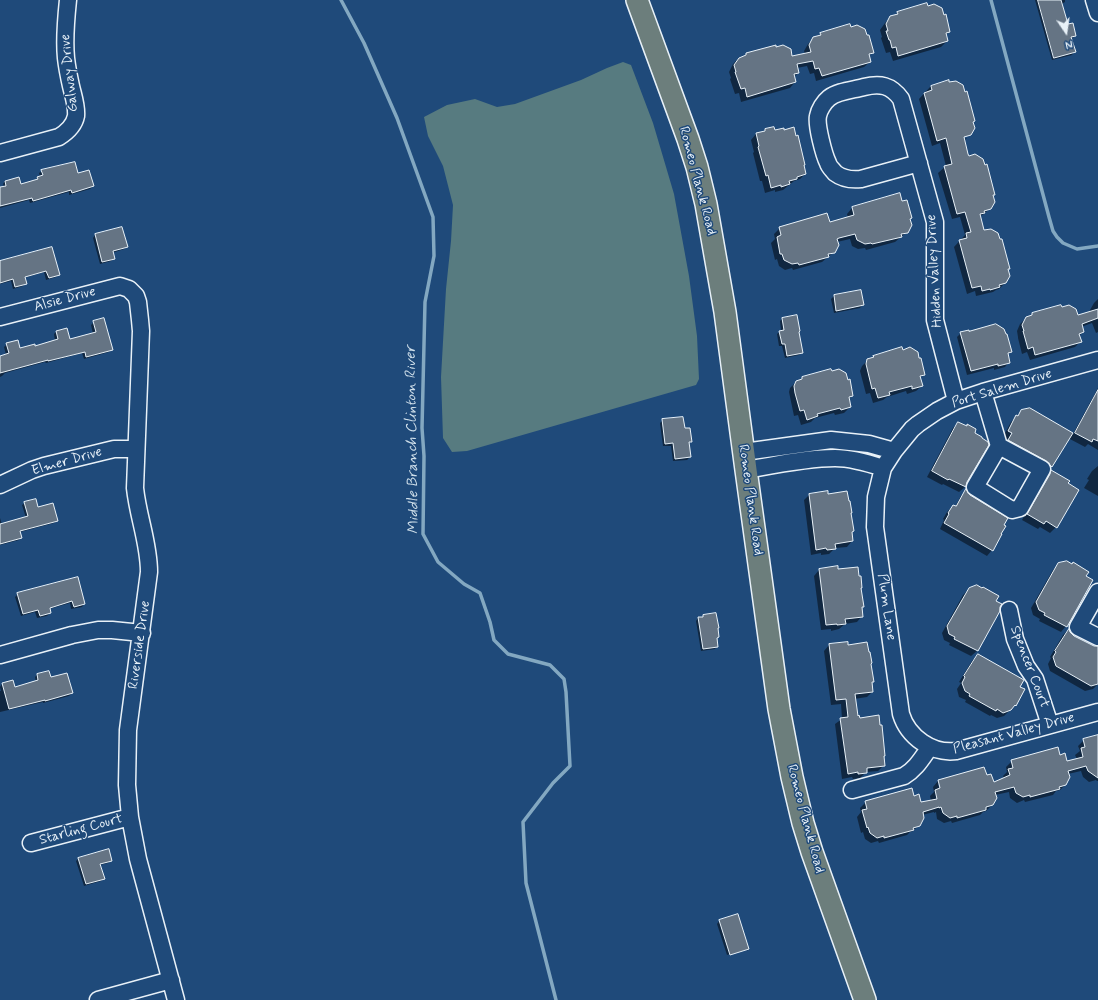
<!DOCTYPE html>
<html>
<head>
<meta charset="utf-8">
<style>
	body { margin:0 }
	#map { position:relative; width:1098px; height:1000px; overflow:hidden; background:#1f4a7a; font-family:Mynerve,sans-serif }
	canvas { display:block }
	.north { position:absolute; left:1046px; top:12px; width:40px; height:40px; -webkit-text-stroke:3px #1f4a7a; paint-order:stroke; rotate:167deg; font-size:11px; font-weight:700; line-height:16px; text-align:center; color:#e8f1f8 }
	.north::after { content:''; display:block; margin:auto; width:14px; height:18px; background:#e8f1f8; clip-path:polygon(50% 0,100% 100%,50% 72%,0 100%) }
</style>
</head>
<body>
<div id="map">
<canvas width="1098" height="1000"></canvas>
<div class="north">N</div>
</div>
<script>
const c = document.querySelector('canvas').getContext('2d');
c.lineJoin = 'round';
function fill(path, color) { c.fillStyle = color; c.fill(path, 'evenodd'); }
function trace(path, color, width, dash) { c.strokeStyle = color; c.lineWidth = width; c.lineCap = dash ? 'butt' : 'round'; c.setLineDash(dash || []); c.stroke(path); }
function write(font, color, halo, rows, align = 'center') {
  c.font = font + ' Mynerve,sans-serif'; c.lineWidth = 3; c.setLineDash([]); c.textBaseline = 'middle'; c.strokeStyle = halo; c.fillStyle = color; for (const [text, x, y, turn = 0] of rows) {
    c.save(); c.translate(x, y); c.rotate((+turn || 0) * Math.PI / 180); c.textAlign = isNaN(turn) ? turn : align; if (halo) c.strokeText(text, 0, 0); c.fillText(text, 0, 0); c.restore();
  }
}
fill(new Path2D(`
	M623,62l8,3 22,58 21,71 15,82 8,60 2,43 -3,6 -229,66 -15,1 -9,-14 -2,-61 5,-88 5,-48 2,-36 -10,-39 -15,-30 -4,-19 23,-12 28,-6 22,8 18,-3 66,-24 26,-12z`), '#577b80');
fill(new Path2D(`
	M1035,0h30v2l-3,2 5,21 8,11 -4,3 3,13 -2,3 -20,5z
	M926,5l23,27 -4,4 2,5 -6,6 -48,14 -3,-9 -4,1 -5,-15 1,-1 -2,-7 5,-7 6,-6 4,-1 2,-3z
	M850,28l23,24 -4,4 1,6 -6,5 -48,14 -2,-8 -4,1 -3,-8 -10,2 1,5 -4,4 1,5 -5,6 -49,14 -2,-9 -4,1 -5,-15 1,-1 -2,-6 4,-8 6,-6 4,-1 3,-3 30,-6 16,9 13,-3 -1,-3 4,-7 6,-6 4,-1 3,-3z
	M948,82l24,40 -2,13 -2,1v-1l-9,3 1,2 7,-2 -3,3 3,13 25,42 -2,12 -6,6 -4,2 3,15 26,38 -2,1 -2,13 -6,6 -3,1 -3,2 -17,4 -1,-5 -8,3 -13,-47 11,-12 -5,-18 -8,2 -14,-46 8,-7 -6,-23 -8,3 -13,-47 12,-13z
	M765,130l10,2 28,34 2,8 -5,5 -6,2 -11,9 -8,2v-2l-10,3 -3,-12h-2l-7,-28 1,-1 -3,-12 5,-6 7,-2z
	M42,171l35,3 16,12 -3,3 -21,6v-3l-39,11 -1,-3 -29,8v-20l4,-1 -1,-3 2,-3 15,4 15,-5 3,-2 2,-1 -1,-4z
	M902,203l8,16 -3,13 -12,10 -29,8 -1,-2 -7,1 -6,-3 -2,-7 -13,3 -3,10 -12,10 -29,8 -1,-2 -7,2 -6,-4 -2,-7 -2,1 -4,-17 4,-4 -1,-5 6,-6 49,-5 19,-5 -1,-4 5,-6z
	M95,235l32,12 -3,2 -12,4 2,5 -3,3 -11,3 -7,-26z
	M52,248l7,27 -3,2 -10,3 -2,-8 -20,6 2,5 -3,3 -10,3 -2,-8 -11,3v-22z
	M860,291l2,14 -2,3 -26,5 -3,-14 3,-3z
	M1098,299v33l-2,1 -4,-10 -11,4 2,5 -4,4 1,6 -5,5 -45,13 -3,-8 -5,2 -4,-16v-1l-1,-6 3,-7 6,-6 3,-1 3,-3 29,-6 16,9 14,-4 -1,-3 4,-7z
	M782,319l16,13 4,20 -3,3 -14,3 -3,-12h-3l-2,-12 4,-3 -1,-10z
	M94,322l18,27 -3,3 -25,7 -2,-6 -36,10 -1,-1 -40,11 -3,3 -2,1v-20l6,-2 -2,-8 3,-3 12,5 15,-2 21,-6 -1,-7 2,-2 14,9 23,-7 -2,-9z
	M969,332l42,20 -4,3 2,7 -4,5 -11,3v-2l-27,7 -10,-38 4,-4z
	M902,351l22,23 -4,4 2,8 -6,5 -9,3 -1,-3 -19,6 -4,3 -10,3 -3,-10 -4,1 -6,-23 2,-5 6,-6 3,-1 3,-3z
	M802,378l50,18 -4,4 2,7 -6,6 -9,2 -1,-2 -19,5 -4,4 -10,3 -3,-10 -4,1 -5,-24 1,-4 6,-6 3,-1z
	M1098,388v62l-10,-6 -3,3 -17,-9 -17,28 -5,6 -43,-26 4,-7 -4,-2 8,-15 11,-11 8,-2 43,25z
	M663,420l21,10 7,11 -3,3 2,13 -3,3 -14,1 -2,-15h-8l-3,-23z
	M958,423l8,59 -1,5 -6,5 -16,-8 -1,1 -15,-8 26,-49z
	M1098,466v30l-14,-8 5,-8 -2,-1 5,-8z
	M1051,471l5,56 -6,6 -10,-6 -2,2 -16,-9 23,-40 1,-3z
	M966,491l26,59 -5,6 -47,-27 4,-9 -1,-1 4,-7 6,-6 2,1 6,-11z
	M809,495l42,38 1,8 -5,6 -12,1 -6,6 -8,1v-2l-10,2 -7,-55z
	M25,503l12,5 20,13 -3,2 -34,9 1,5 -2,3 -19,5v-27l2,7 24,-7 -4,-13z
	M1059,564l7,62 -5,6 -22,-11 1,-2 -7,-4 -2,-7 22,-38z
	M819,570h18l23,18 3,18 -2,2 1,8 -5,6 -12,2 -6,5 -8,2v-2l-10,1 -7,-54z
	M77,578l7,26 -2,3 -11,2 -1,-6 -21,6 1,4 -3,3 -10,2 -2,-6 -14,4 -6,-19 3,-3z
	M969,589l26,12 4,10 -22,40 -6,5 -22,-11 1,-2 -6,-3 -2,-7 21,-38z
	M703,616l15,21 -2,2 1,7 -2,3 -14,2 -5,-30 2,-3h4z
	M1068,630l1,3 4,3 25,12v36l-5,5 -8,2 -35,-20 -2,-7 3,-6 -1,-1 13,-22z
	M829,645l18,1 26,36 -2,1 1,9 -5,5 -13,2 3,18 2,2 21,8 4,38 -6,6 -12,1 -6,6 -7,1 -1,-2 -10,2 -7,-55 7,-5 -1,-15 -10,1 -7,-54z
	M978,655l41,32 -4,18 -11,11 -7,2 -6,-3 -1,1 -25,-14 1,-2 -7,-3 -2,-8 4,-6 -2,-1 13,-21z
	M37,675l35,18 -3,3 -26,7v-1l-43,10v-21h1l-1,-4 2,-3 12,4 22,-6 -1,-5z
	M1098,736v45h-1l-1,-1 -7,2 -6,-5 -2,-6 -13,3 -2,10 -6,6 -4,1 -3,4 -28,7 -1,-2 -7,3 -7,-5 -1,-6 -14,3 -3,10 -6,6 -3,1 -3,3 -28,8 -1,-2 -7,2 -7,-4 -1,-7 -2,1v-1l-12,3 -3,10 -6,6 -3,1 -3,3 -28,8 -1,-2 -7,2 -6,-4 -2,-7 -2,1 -4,-16 4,-5 -1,-4 6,-6 47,-5 7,7 11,-3 -1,-5 4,-4 -1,-5 5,-6 48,-5 7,7 11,-4 -1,-3 4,-4 -1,-5 6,-6 47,-5 7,6 11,-3 -2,-4 5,-4 -2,-5 6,-6zM938,784h2l1,9z
	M79,858l32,2 -3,3 -8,2 3,14 -2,2 -17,5 -8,-25z
	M738,915l10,34 -1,2v-2l-20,6 -10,-31 2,-3z`), '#0007');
trace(new Path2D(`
	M341,0l23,43 33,75 36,99 1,39 -9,46 -3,126 2,28 -1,78 15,28 26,22 16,9 10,29 4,18 14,14 42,11 14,14 2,13 4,74 -17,17 -30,39 3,61 30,117
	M991,0l58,217 4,14 4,6 6,6 14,6 21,-3`), '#83a8c1', 3.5);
const building = new Path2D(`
	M1038,0h23l7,24 5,-1 3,13 -5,1 5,15 -22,6z
	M927,3l1,3 6,-2 8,4 2,7 2,-1 4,18 -4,1 2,8 -50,15 -2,-9 -4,1 -2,-8h-1l-3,-9h2l-2,-7 4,-8 8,-2 -1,-2z
	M850,24l1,3 6,-2 8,4 2,6h2l5,18 -5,1 2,8 -49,14 -3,-8 -4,1 -2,-8 -16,3 2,9 -5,1 2,8 -49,15 -2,-9 -4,1 -6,-17h1l-2,-7 5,-7 7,-3v-2l30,-8v2l7,-2 8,4 1,7 19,-4 -2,-7 4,-8 8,-2 -1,-2z
	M949,80v2l7,-1 7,4 2,7 2,-1 8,30 -2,1 2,6 -4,7 -7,2 4,17 1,2 6,-2 8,5 2,6 2,-1 8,31h-2l2,7 -4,7 -7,2 1,2 -5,1 4,16 7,-1 7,4 2,6h2l8,30h-2l2,7 -4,7 -7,2 1,2 -10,3v-1l-8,2 -1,-5 -9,2 -13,-48 8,-2 -1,-5 5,-1 -6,-20 -8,2 -13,-48 8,-2 -6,-26 -9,3 -13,-48 8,-3 -1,-4z
	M774,127l1,3 9,-2v2l10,-3 2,9 2,-1 7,30h-1l2,9 -9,3v2l-8,2 1,3 -9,3v-2l-10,3 -3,-13 -2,1 -8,-29 1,-1 -3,-13 9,-2v-2z
	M75,162l3,11 11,-3 5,16 -22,7 -1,-3 -38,11 -1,-3 -32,8v-19l6,-1 -1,-5 14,-4 2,7 17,-5 -1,-2 6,-2 -2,-5z
	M900,193l2,8 5,-1 5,18 -2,1 2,6 -4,8 -7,1 1,3 -30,7 -1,-1 -6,1 -8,-4 -2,-6 -16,4 -2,1 2,6 -4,8 -7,1 1,3 -30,8 -1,-2 -6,1 -8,-4 -2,-6h-2l-3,-17 4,-2 -2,-8 48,-14 3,9 24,-7 -2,-8z
	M122,227l6,20 -15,4 2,8 -13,3 -7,-28z
	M52,247l8,28 -11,3 -3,-7 -21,6 2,7 -12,3 -2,-8 -13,4v-22z
	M861,290l3,15 -28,6 -2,-16z
	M1061,305l1,2 7,-2 7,4 2,6 20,-6v9l-16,6 2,8 -5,2 3,8 -47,13 -2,-8 -5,2 -5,-18h1l-2,-6 4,-8 6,-2v-2z
	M797,315l3,16 -1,1 4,21 -16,3 -2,-12h-3l-3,-13 5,-1 -2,-12z
	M104,318l9,32 -27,7 -1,-5 -37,9v-1l-48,13v-17l9,-3 -3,-10 12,-3 2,8 15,-4v2l23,-7 -2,-8 11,-3 3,11 26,-7 -3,-11z
	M996,324l8,5 2,5h1l5,18 -4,1 2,10 -12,3v-2l-27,7 -11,-39 9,-2v1z
	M902,347l1,3 7,-3 8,5 1,6h2l4,17 -5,1 3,10 -11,3v-3l-23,6 1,3 -12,3 -3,-10 -3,1 -6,-25 1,-5 7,-2 -1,-1z
	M831,369l1,2 7,-2 7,4 2,7 2,-1 3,17 -4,1 2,10 -10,3 -1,-2 -23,6 1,2 -11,4 -3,-10 -4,1 -5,-18 -1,-7 2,-5 6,-2v-2z
	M1098,390v51l-5,-2 -1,3 -17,-9z
	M1030,408l43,25 -21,34 -6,-6 -38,-21 4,-7 -4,-2 8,-16 2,1 3,-6z
	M683,417l2,11h5l2,14h-3l2,15 -16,2 -2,-16 -8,1 -3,-25z
	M958,422l9,4v-2l9,5 -1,4 7,4v1l6,4 1,3 -22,37 -1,5 -17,-8 -1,1 -16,-9z
	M1051,470l19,11 -2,2 11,7 -22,38 -11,-7 -2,3 -17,-10 23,-40z
	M966,489l4,6 38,23 -4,7 2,1 -5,8h1l-9,17 -49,-28 5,-9 -1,-1 5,-8 3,1z
	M828,491v3l19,-3 2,10h1l2,12h-1l3,18 -2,1 1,9 -18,3 1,5 -9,1 -1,-2 -10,2 -7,-56z
	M36,499l2,8 15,-4 5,18 -38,10 2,7 -22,6v-20l28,-8 -4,-14z
	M1067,561l5,3 1,-2 16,10 -3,4 7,4 -26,47 -23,-12 1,-2 -6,-3 -3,-8 22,-39z
	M838,566v3l20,-2 1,9h2l1,12h-1l3,19h-2l1,10 -18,2 1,5 -9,1v-1l-11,1 -7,-56z
	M78,577l7,27 -11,3 -2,-6 -22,7 1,5 -11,3 -2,-6 -15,4 -6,-21z
	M977,585l5,3 1,-1 16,9 -3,5 6,3 -2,3v4l-22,40 -24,-12 1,-2 -6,-3 -2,-8 22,-38z
	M716,613l3,15h-1l1,9 -2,1 1,9 -15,2 -5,-32h5v-2z
	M1069,629l1,3 4,4 20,10h4v38l-7,2 -35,-20 -3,-9 3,-5 -1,-1z
	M848,642v3l19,-3 2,10h1l2,11 -1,1 3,18h-2l1,10 -18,2 3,22 1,-1 1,3 19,-3 1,10h2l3,31h-1l1,10 -18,2v5l-9,1v-2l-10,2 -8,-56 8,-1 -2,-18 -10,1 -7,-56z
	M978,654l46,26 -4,7 5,2 -9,17 -1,-1 -4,5 -8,3 -6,-4 -1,2 -27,-15 1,-2 -5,-3 -3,-8 3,-6 -1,-1z
	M49,671l2,6 16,-4 6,20 -28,8v-1l-36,9 -7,-26 11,-3 2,7 23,-7 -1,-6z
	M1098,735v43l-10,-7 -2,-5 -18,5 2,6 -4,8 -7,2 1,2 -30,8v-2l-7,2 -7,-4 -2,-6 -19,5 2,6 -4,7 -7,2v3l-29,8v-2l-7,2 -7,-5 -2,-6 -2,1v-1l-16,5 1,6 -4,8 -7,2 1,2 -30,8v-2l-7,2 -7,-5 -2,-6 -1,1 -5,-18 5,-1 -2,-8 47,-13 2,8 5,-2 2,8 16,-3 -2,-9 5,-2 -2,-8 46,-13 3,8 4,-1 3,8 16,-7 -2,-6 5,-1 -2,-8 47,-13 2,8 5,-2 2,8 16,-4 -2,-9 4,-1 -2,-8z
	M109,849l3,12 -12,3 5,15 -19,5 -8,-26z
	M738,914l11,35 -19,6 -11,-35z`);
fill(building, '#657484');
trace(building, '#e8f1f8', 1);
const minor = new Path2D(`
	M1094,0l4,13
	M0,153l59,-16c8,-5 15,-11 17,-21 1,-10 -3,-21 -5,-30 -2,-9 -4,-19 -5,-28 -2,-19 0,-39 2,-58
	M919,163l-58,16c-9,1 -18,0 -26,-6 -2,-3 -6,-6 -7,-10 -4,-8 -12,-38 -10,-47 1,-6 6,-14 11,-18 9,-7 24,-8 35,-11 16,-4 27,-2 37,12l34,123v98l21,81
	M0,317l120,-31 9,3 7,7 2,6 2,18 1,11 -6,157c3,29 14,55 14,84l-21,158 -1,55 3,32 8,42 38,141
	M1098,360l-115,32 -27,9 -19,10 -19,13 -6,5 -18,22 -11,17 -7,29 -1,30 26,187c7,23 31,40 55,37l142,-39
	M983,392l16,54 43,23 -22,39 -8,2 -37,-23 24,-41
	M744,452l87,-12 38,4 25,7
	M746,470c28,-5 61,-12 89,-12 17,0 33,5 48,10
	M0,485l32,-15 12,-4 70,-17h22
	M1098,592l-20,35 20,10
	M1009,610l6,29 11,27 9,13 15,46
	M0,655l72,-20 26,-5h14l30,3
	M852,790l52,-14c12,-7 18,-18 26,-29
	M31,843l99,-26
	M98,1000l73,-20`);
const major = new Path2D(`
	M637,0l51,139 9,28 9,37 19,108 21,158 33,239 13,68 11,46 9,29 53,148`);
trace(minor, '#e8f1f8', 19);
trace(major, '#e8f1f8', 24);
trace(minor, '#1f4a7a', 16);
trace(major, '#6c7e7c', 21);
write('14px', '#e8f1f8', '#1f4a7a', [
	["Galway Drive",70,73,-96],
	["Romeo Plank Road",697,181,75],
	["Hidden Valley Drive",935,271,-93],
	["Alsie Drive",65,300,-15],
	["Port Salem Drive",1002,389,-17],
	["Elmer Drive",67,462,-16],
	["Romeo Plank Road",750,500,82],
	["Plum Lane",886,607,82],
	["Riverside Drive",140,645,-82],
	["Spencer Court",1029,667,69],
	["Pleasant Valley Drive",1014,734,-15],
	["Romeo Plank Road",805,819,75],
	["Starling Court",81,830,-15]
]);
write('italic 15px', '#cfdfea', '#1f4a7a', [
	["Middle Branch Clinton River",413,440,-91]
]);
</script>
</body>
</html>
